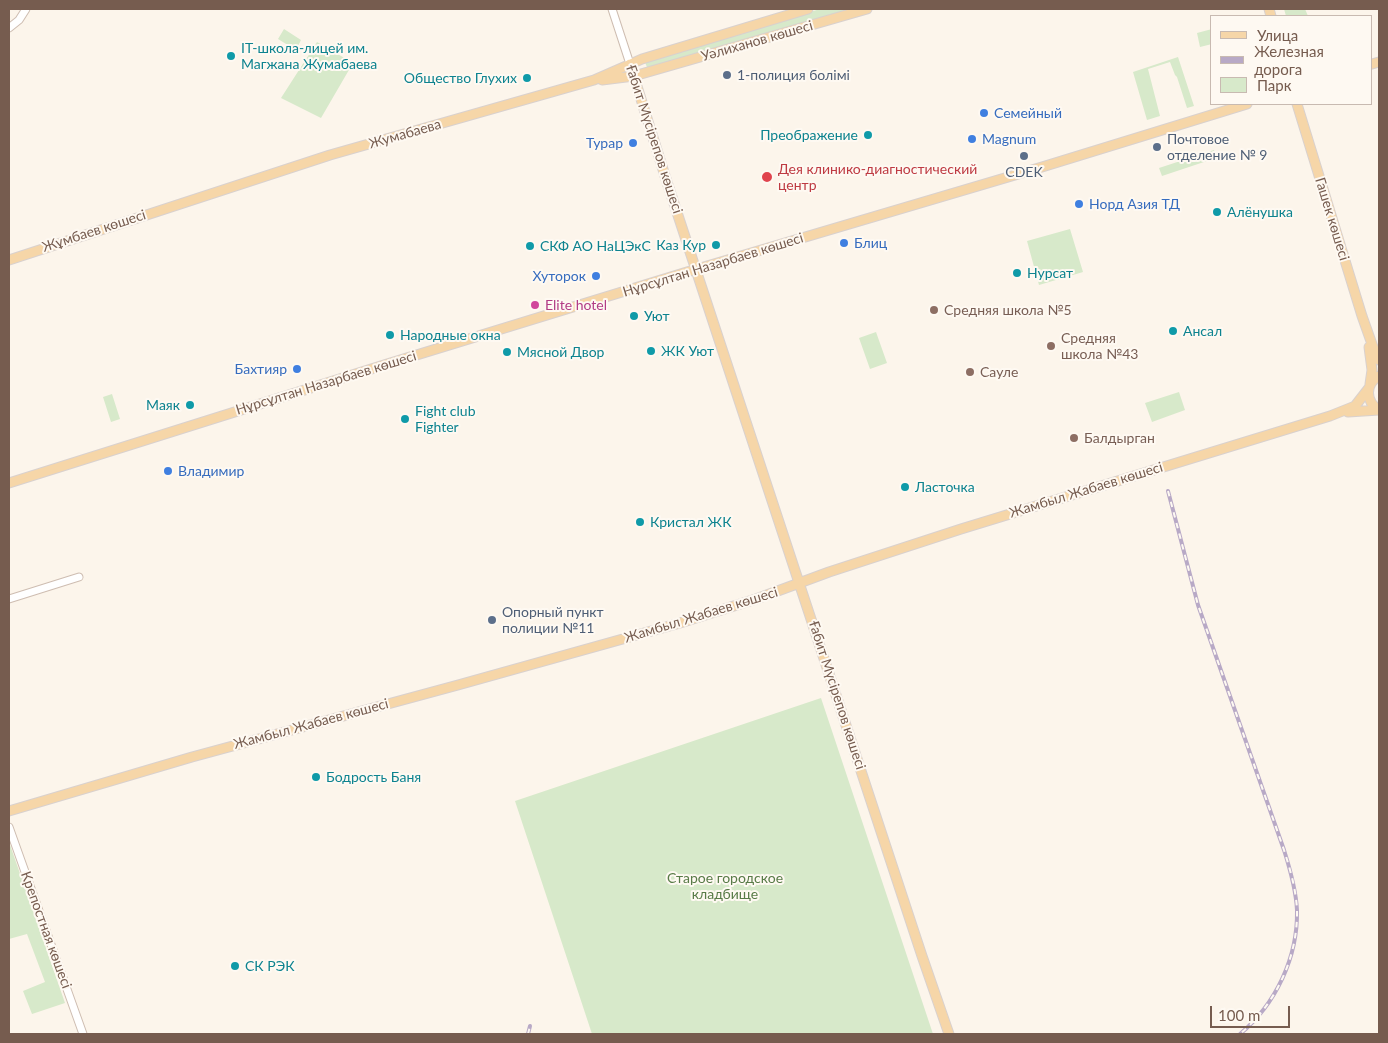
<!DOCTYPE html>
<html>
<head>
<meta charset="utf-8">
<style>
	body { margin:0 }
	#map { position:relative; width:1388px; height:1043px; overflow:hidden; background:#fcf5eb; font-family:Lato,sans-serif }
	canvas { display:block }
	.frame { position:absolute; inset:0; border:10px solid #765c4f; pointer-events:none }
	.legend { position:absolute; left:1210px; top:15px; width:162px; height:90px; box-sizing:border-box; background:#fef9f2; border:1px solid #c8bab1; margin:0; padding:6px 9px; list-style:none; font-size:15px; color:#765c4f }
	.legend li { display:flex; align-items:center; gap:10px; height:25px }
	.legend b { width:25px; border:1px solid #c8bab1 }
	.scale { position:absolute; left:1210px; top:1006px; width:80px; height:22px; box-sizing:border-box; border:2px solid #765c4f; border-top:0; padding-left:6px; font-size:15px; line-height:18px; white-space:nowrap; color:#765c4f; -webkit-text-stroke:4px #fef9f2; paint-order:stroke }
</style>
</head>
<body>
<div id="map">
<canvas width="1388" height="1043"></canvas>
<div class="frame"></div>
<ul class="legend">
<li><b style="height:6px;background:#f6d6a8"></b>Улица</li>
<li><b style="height:6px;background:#b8a9c6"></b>Железная дорога</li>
<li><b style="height:14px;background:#d7e9ca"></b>Парк</li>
</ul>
<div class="scale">100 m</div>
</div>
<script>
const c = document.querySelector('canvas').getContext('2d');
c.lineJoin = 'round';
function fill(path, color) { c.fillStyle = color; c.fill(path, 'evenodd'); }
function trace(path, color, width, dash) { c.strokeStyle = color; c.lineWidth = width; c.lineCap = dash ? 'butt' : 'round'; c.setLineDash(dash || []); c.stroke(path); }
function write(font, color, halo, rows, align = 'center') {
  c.font = font + ' Lato,sans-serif'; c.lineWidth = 4; c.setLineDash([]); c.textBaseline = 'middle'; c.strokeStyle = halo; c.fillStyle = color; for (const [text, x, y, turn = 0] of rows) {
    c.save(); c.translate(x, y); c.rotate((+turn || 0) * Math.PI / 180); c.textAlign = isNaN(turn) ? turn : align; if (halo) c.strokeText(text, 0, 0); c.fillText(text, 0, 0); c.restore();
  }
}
fill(new Path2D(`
	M820,9h29l-201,61 -3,-8z
	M1284,9h21l3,7h-22z
	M284,29l17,11 -5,10 -18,-11z
	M1212,29v15l-12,3 -3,-14z
	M317,42l36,21 -32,55 -40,-20z
	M1178,57l16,49 -7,2 -10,-31 -2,-2 -5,-13 -22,7 12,47 -13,4 -14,-48z
	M1214,150l2,8 -54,18 -3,-8z
	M1070,229l13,43 -44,13 -12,-44z
	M876,332l11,31 -17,6 -11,-31z
	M1179,392l6,18 -33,12 -7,-19z
	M112,394l8,25 -9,3 -8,-25z
	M821,698l112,336h-341l-77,-233z
	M9,842l56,161 -33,11 -9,-23 22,-9 -18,-48 -18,5z`), '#d7e9ca');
const minor = new Path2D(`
	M612,9l18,55
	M9,28l10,-8 7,-11
	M9,599l70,-22
	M9,827l74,207`);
const major = new Path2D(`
	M1269,9l2,7
	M630,64l36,115 256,777 27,78
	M1372,64l7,-2
	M602,80l32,-4 233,-67
	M1297,104l65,212 11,31 6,13
	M9,260l321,-105 264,-75 48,-21 166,-50
	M1369,347l3,23 -2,14
	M1379,376c-14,8 -14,25 0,34
	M1348,412l31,-2
	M9,483l375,-118 303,-93 355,-105 205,-63
	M9,811l183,-54 266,-72 222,-62 76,-24 73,-27 132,-43 369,-113 25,-10 14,-18`);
trace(minor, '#cebdb1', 9);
trace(major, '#d9d1ce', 11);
trace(minor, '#fff', 7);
trace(major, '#f6d6a8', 9);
const rail = new Path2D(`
	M1168,491l30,114 86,245c6,19 12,39 13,60 1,47 -21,94 -57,124
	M528,1034l2,-8`);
trace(rail, '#b8a9c6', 4);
trace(rail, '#fef9f2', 2, [5.5]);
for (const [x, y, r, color] of [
	[231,56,5,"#0f9aa8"],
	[727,75,5,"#5c6f8a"],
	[527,78,5,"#0f9aa8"],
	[984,113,5,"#3f7fe0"],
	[868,135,5,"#0f9aa8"],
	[972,139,5,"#3f7fe0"],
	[633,143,5,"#3f7fe0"],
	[1157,147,5,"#5c6f8a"],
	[1024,156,5,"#5c6f8a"],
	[767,177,6,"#e0444e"],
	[1079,204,5,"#3f7fe0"],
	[1217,212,5,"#0f9aa8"],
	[844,243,5,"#3f7fe0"],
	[716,245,5,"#0f9aa8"],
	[530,246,5,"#0f9aa8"],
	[1017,273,5,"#0f9aa8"],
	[596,276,5,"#3f7fe0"],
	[535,305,5,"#d1479c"],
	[934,310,5,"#8d6e63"],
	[634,316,5,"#0f9aa8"],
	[1173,331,5,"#0f9aa8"],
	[390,335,5,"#0f9aa8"],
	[1051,346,5,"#8d6e63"],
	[651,351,5,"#0f9aa8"],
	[507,352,5,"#0f9aa8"],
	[297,369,5,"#3f7fe0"],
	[970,372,5,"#8d6e63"],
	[190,405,5,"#0f9aa8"],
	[405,419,5,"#0f9aa8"],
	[1074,438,5,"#8d6e63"],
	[168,471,5,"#3f7fe0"],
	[905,487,5,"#0f9aa8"],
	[640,522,5,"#0f9aa8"],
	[492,620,5,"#5c6f8a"],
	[316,777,5,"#0f9aa8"],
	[235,966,5,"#0f9aa8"]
]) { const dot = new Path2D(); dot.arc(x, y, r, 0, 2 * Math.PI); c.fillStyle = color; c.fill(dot); trace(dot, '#fef9f2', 2); }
write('14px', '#765c4f', '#fef9f2', [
	["Уәлиханов көшесі",757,41,-16],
	["Жумабаева",405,134,-16],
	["Ғабит Мүсірепов көшесі",654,139,72],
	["Гашек көшесі",1332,219,73],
	["Жұмбаев көшесі",94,231,-18],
	["Нұрсұлтан Назарбаев көшесі",713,265,-17],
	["Нұрсұлтан Назарбаев көшесі",326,383,-17],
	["Жамбыл Жабаев көшесі",1086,490,-17],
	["Жамбыл Жабаев көшесі",701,615,-17],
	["Ғабит Мүсірепов көшесі",837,695,72],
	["Жамбыл Жабаев көшесі",311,724,-15],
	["Крепостная көшесі",46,930,70]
]);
write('14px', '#0d838f', '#fef9f2', [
	["IT-школа-лицей им.",241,48],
	["Магжана Жумабаева",241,64],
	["Общество Глухих",517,78,"right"],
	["Преображение",858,135,"right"],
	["Алёнушка",1227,212],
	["Каз Кур",706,245,"right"],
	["СКФ АО НаЦЭкС",540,246],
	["Нурсат",1027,273],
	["Уют",644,316],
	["Ансал",1183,331],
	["Народные окна",400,335],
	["ЖК Уют",661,351],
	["Мясной Двор",517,352],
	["Маяк",180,405,"right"],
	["Fight club",415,411],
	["Fighter",415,427],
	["Ласточка",915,487],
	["Кристал ЖК",650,522],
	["Бодрость Баня",326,777],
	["СК РЭК",245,966]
], 'left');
write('14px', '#4e5e75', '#fef9f2', [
	["1-полиция болiмi",737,75],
	["Почтовое",1167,139],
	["отделение № 9",1167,155],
	["CDEK",1024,172,"center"],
	["Опорный пункт",502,612],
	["полиции №11",502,628]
], 'left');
write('14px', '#366cbe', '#fef9f2', [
	["Семейный",994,113],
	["Magnum",982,139],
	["Турар",623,143,"right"],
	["Норд Азия ТД",1089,204],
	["Блиц",854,243],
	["Хуторок",586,276,"right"],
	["Бахтияр",287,369,"right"],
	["Владимир",178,471]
], 'left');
write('14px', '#be3a42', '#fef9f2', [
	["Дея клинико-диагностический",778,169],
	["центр",778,185]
], 'left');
write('14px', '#b23c85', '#fef9f2', [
	["Elite hotel",545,305]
], 'left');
write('14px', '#785e54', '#fef9f2', [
	["Средняя школа №5",944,310],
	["Средняя",1061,338],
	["школа №43",1061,354],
	["Сауле",980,372],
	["Балдырган",1084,438]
], 'left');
write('14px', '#587b47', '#fef9f2', [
	["Старое городское",725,878],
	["кладбище",725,894]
]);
</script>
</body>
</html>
